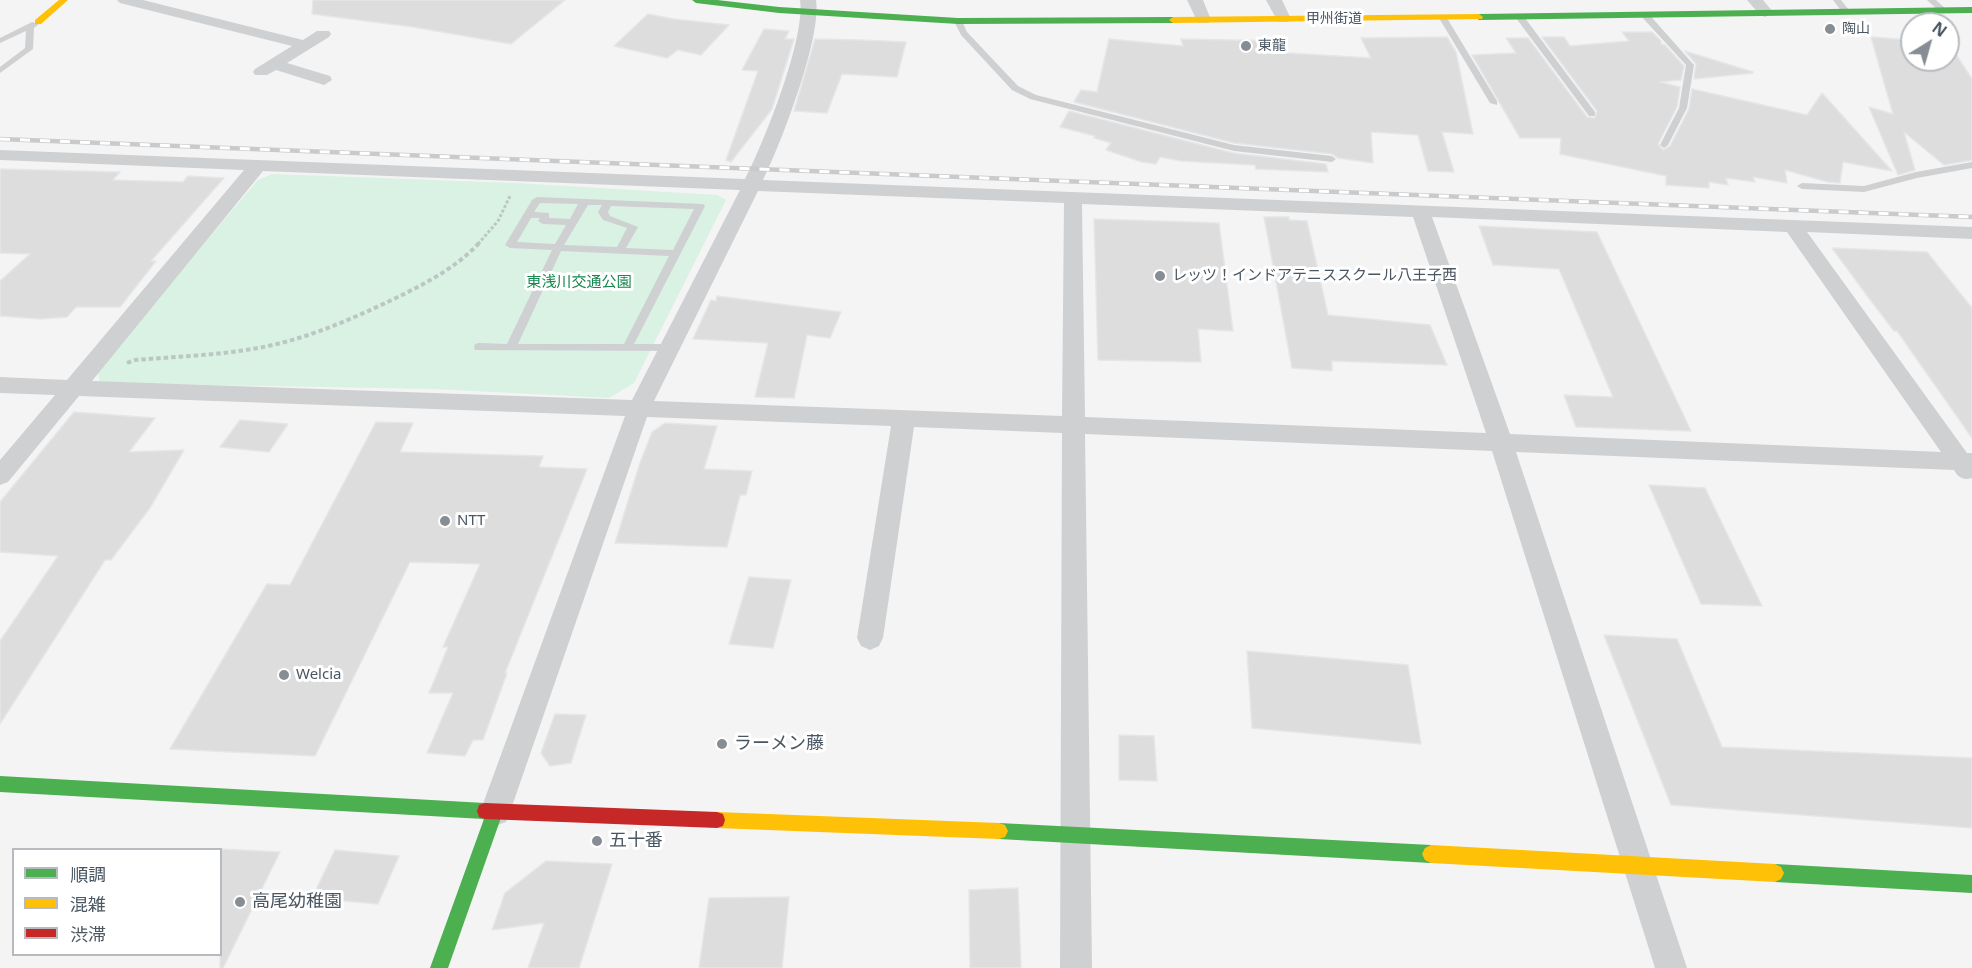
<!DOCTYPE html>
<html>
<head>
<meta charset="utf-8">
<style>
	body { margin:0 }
	#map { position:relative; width:1972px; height:968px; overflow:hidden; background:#f4f4f4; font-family:"Noto Sans","Noto Sans JP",sans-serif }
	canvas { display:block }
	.legend { position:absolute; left:12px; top:848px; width:210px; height:108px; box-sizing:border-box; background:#fff; border:2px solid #b7bbc0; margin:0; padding:8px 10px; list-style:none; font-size:18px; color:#4a5661 }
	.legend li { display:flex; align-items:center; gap:12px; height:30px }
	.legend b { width:30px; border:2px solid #b7bbc0 }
	.north { position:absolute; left:1900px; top:12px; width:60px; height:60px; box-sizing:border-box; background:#fff; border:2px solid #b7bbc0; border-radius:50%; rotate:37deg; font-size:16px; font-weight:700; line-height:24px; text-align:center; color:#4a5661 }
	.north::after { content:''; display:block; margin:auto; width:21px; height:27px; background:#868d94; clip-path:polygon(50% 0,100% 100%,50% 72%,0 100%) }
</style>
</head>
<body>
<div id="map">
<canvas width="1972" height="968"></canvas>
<ul class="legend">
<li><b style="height:8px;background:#4caf50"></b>順調</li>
<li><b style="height:8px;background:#ffc107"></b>混雑</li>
<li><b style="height:8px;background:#c62828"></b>渋滞</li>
</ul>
<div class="north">N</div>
</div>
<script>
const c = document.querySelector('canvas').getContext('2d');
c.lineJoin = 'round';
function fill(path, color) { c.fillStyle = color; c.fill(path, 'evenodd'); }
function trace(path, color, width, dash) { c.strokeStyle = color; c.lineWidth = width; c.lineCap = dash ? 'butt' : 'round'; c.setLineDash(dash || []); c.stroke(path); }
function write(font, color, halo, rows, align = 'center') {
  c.font = font + ' "Noto Sans","Noto Sans JP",sans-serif'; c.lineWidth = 6; c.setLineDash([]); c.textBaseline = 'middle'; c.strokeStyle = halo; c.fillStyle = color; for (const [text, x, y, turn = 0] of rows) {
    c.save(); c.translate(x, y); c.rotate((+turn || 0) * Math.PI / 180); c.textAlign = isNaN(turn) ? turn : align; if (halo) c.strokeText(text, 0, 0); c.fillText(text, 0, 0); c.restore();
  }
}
fill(new Path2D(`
	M272,174l244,9 201,12 9,5 -92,183 -25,15 -175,-9 -334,-6 -3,-14 161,-189z`), '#d9f2e3');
const building = new Path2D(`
	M313,0h252l-54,44 -98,-17 -101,-13z
	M648,14l26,5 55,6 -28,30 -23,-5 -11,8 -53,-12z
	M764,29l25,2 -4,8h9l-22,70 -41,53 -5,-2 32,-89 -16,-1z
	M1622,32h30l9,9v3l4,1 19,21 -3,14 -21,2 20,5 -3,20 -19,37 5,6 7,-4 19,-37 3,-20 115,26 15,-22 70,78 -49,-9 -3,21 -12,-1 -43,-12 2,13 -34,-6 2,5 -29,-4 2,7 -19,-3v6l-43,-3v-9l-106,-22 1,-16h-41l-48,-83 44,-2 -10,-15h22l59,79 8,1 2,-7 -55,-74h22l6,9 59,-5z
	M1447,37l9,15 17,82 -31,-2 12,40 -26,-1 -10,-36 -47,-3 2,31 -35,-5 -6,-4 -98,-11 -160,-41 7,-12 16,2 12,-53 74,7 -2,-7 103,2 3,12 84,5 -10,-20z
	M1871,37l41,3v20h36v-18l24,37v81l-28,5 -40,-33 11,38 -17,5 -29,-68 24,7z
	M815,39l46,1 45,2 -9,35 -55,-3 -15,39 -33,-2z
	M1685,51l68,21v1l-59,6 2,-15z
	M1069,111l164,42 93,11 2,8 -72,-3 -1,-4 -74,-4 -21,-4 -4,7 -14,-2 -36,-12 5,-7 -17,-5 1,-2 -35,-9z
	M0,169l120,3 -7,8 70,2 5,-6 36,2 -73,83h5l-36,46h-44l-9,10 -26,2 -41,-3v-35l30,-27 -30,-1z
	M1264,217h25v3l18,1 21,94 102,10 17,40 -115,-4v10l-40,-3z
	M1094,219l125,4 14,108 -35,-2 3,33 -103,-2z
	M1479,226l118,6 94,199 -115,-4 -12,-32 49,2 -54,-128 -66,-4z
	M1832,248l95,4 45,56v130l-75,-107h-3l-26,-34z
	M717,296l124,16 -11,26 -23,-3 -13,63 -39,-1 13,-54 -75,-4 18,-39 5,1z
	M74,412l81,6 -26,34 55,-2 -34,58 -39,52h-6l-105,164v-83l58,-85 -58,-4v-50z
	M240,420l48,4 -19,28 -49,-5z
	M376,422l37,1 -13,29 143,4 -4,11 48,2 -82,204h2l-24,67h-10l-8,16 -38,-3 26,-60h-24l19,-46h-5l37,-83 -70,-2 -95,194 -145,-7 97,-165 23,1z
	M665,423l52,3 -13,43 48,2 -6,24h-6l-13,52 -112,-4 25,-80 12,-31z
	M1649,485l56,3 57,118 -61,-2z
	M749,577l42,3 -18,68 -44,-4z
	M1604,635l73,4 45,108 250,11v70l-301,-23z
	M1247,651l161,14 13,79 -169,-16z
	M555,714l31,1 -15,48 -21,3 -9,-13z
	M1119,735l35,1 3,45 -38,-1z
	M220,849l60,3 -57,116h-3z
	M335,850l64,6 -21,48 -66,-6z
	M546,861l66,3 -33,104h-51l16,-45 -52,7 13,-37z
	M1018,888l3,80h-51l-1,-78z
	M789,897l-7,71h-83l10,-70z`);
fill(building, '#ddddde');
trace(building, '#e5e6e7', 1.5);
trace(new Path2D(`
	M478,244l20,-23 12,-25`), '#bcc7c4', 3, [3, 2]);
trace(new Path2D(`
	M127,363l8,-3c48,-4 99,-5 146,-17 43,-11 84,-30 123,-49 28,-14 55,-29 76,-52`), '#bcc7c4', 4, [4.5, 3]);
fill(new Path2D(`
	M1833,0h8l8,10 -1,2h-6z
	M1927,0h9l11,10 -7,2z
	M1641,12h6l47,53 -7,43 -19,37 -4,3 -4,-3 19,-37 7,-43 -45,-49z
	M1516,14h6l73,98v4h-6l-73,-98z
	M1440,16l7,2 50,83v4l-7,-2 -51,-85z
	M955,19h6l6,13 51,54 18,9 198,50 98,11 4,3 -4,3 -98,-11 -204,-52 -18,-9 -51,-55 -7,-14z
	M32,22l7,2 -5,4 -1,21 -33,24v-6l25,-19 1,-17 -26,12v-5z
	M1972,162v6l-55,10 -53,14 -62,-3 -5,-3 5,-3 62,3 52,-14z
	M537,197l166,7 2,2 -71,138h36l4,1 1,3 -1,3 -199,-1 -1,-3 1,-3 4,-1 28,1 45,-94 -42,-2 -5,-3 27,-45zM540,203l38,1 -8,15 -21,-1v-5l-15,-1zM588,205h14l-4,7 5,8 24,8 -10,19 -53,-2zM611,206l83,3 -21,41 -47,-2 12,-21 -28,-11 -2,-4zM531,218h9l-2,3 5,3 23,1 -11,19 -38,-2zM561,251l108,5 -45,88h-106z`), '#ced0d2');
fill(new Path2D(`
	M117,0h26l160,40 14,-9h12l2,3 -2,3 -42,26 43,13 2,4 -8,5 -48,-15 -9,5h-12l-2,-3 2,-3 37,-23 -172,-43z
	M800,0h16c6,37 -35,144 -53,180l1209,47v12l-165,-7 160,221h5v25c-9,3 -14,-1 -18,-8l-438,-18 171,516h-32l-163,-517 -407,-17 7,534h-32l2,-535 -148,-6 -31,211 -4,8 -9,4 -9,-4 -4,-8 34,-212 -244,-9 -137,395 -4,10 -11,4 -11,-4 -4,-10 145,-396 -546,-20 -71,86 -8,3v-25l55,-65 -55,-2v-16l67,3 177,-210 -244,-10v-10l745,29c19,-36 61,-142 55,-179zM263,171l477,19 -108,210 -540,-19zM758,191l306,12 -2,213 -408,-15zM1082,204l331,13 73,216 -401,-16zM1432,217l355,15 154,220 -431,-18z
	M1187,0h16l8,20 -3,3h-10z
	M1266,0h16l9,19 -3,3h-10z
	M1747,0h16l10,12 -8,5 -5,-2z`), '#ced0d2');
fill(new Path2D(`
	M692,0h25l62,7 179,11 215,-1 4,3 -4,3 -215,1 -179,-11 -83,-10z
	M1972,7v6l-493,7 -4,-3 4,-3z
	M0,776l485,27 16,3 2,6 -55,156h-18l54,-149 -484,-27z
	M999,823l432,22 6,3 3,6 -3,6 -6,3 -432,-24 -6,-2 -3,-6 3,-6z
	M1775,864l197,11v18l-197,-11 -6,-3 -3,-6 3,-6z`), '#4caf50');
fill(new Path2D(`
	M59,0h9l-27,24h-6v-4z
	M1479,14l4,3 -1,2 -309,4 -4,-3 4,-3z
	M717,812l282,11 6,2 3,6 -3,6 -6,2 -282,-11 -6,-2 -2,-6 2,-6z
	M1431,845l344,19 6,3 3,6 -3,6 -6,3 -344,-19 -6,-3 -3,-6 3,-6z`), '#ffc107');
fill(new Path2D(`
	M485,803l232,9 6,2 2,6 -2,6 -6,2 -232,-9 -6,-2 -2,-6 2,-6z`), '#c62828');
const rail = new Path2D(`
	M0,139l1972,78`);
trace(rail, '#c9cacc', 4.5);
trace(rail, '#fff', 3, [10]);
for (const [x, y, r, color] of [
	[1830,29,6,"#868d94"],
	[1246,46,6,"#868d94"],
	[1160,276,6,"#868d94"],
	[445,521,6,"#868d94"],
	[284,675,6,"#868d94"],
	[722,744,6,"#868d94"],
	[597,841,6,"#868d94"],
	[240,902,6,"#868d94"]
]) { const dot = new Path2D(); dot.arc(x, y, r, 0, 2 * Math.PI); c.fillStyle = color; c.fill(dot); trace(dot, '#fff', 2); }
write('14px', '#4a5661', '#fff', [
	["甲州街道",1334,19]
]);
write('14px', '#4a5661', '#fff', [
	["陶山",1842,29],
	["東龍",1258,46]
], 'left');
write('15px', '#4a5661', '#fff', [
	["レッツ！インドアテニススクール八王子西",1172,276],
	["NTT",457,521],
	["Welcia",296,675]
], 'left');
write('15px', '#17864f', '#fff', [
	["東浅川交通公園",579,283]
]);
write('18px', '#4a5661', '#fff', [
	["ラーメン藤",734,744],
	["五十番",609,841],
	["高尾幼稚園",252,902]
], 'left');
</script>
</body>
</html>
